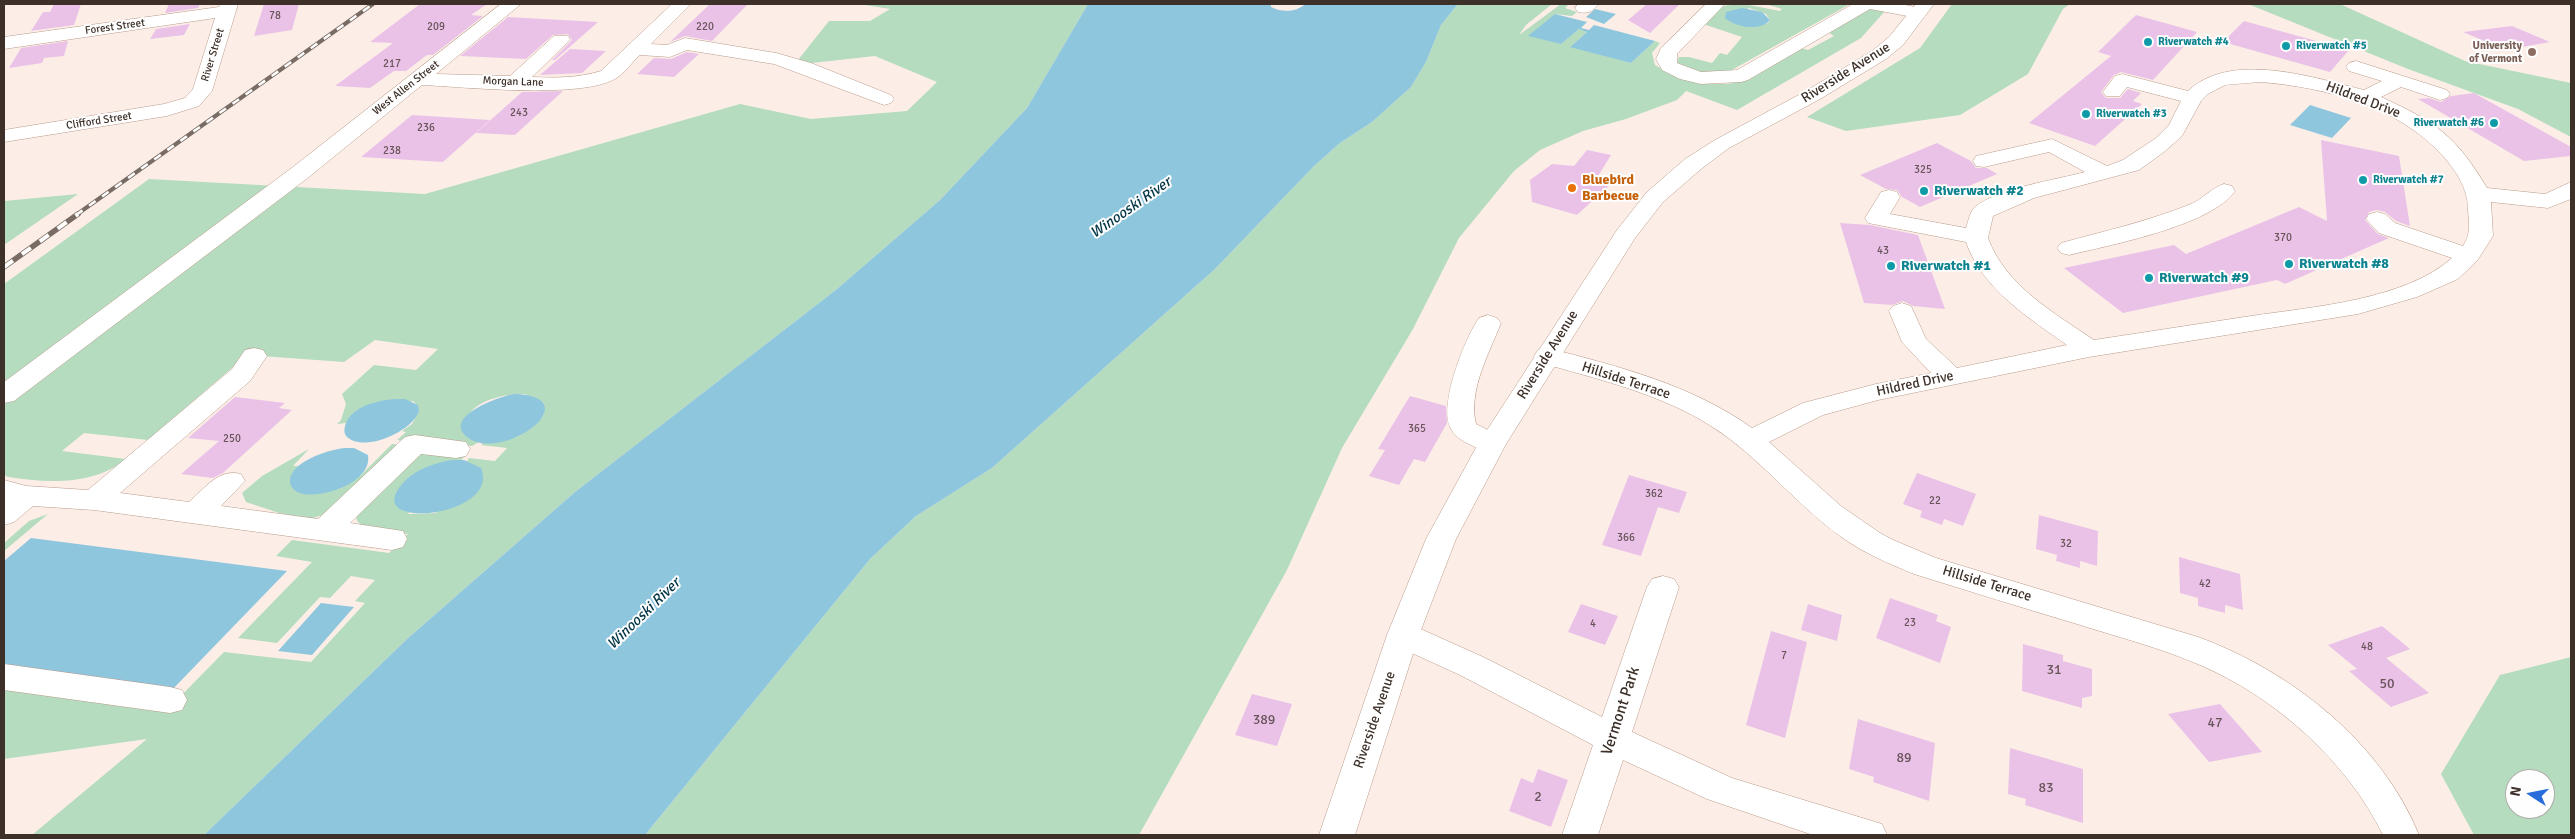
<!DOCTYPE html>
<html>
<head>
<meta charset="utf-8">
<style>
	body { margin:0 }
	#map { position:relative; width:2575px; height:839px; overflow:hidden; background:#fceee7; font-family:Signika,sans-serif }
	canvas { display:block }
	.frame { position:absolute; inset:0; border:5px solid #3d3029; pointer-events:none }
	.north { position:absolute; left:2505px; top:769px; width:50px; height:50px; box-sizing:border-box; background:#fefefe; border:1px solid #b1aca9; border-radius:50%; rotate:281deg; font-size:14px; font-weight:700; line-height:20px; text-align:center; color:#3d3029 }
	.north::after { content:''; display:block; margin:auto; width:18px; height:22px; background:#296dda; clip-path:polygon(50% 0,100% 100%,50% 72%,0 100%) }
</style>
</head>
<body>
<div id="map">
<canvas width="2575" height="839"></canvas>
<div class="frame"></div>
<div class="north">N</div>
</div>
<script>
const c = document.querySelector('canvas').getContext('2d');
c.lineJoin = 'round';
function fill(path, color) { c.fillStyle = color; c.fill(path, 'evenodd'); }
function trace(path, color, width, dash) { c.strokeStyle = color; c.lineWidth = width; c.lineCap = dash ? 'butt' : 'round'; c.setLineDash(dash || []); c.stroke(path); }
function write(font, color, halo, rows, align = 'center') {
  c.font = font + ' Signika,sans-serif'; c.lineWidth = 4; c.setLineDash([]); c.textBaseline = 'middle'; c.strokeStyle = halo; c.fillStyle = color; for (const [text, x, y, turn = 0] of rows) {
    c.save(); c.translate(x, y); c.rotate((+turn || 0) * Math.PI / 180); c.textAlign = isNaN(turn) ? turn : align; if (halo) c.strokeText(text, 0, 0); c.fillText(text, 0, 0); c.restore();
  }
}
fill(new Path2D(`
	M859,4h229l-61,104 -87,92 -103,89 -262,203 -168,147 -203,196h-172l115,-96 -143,20v-73l164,23 56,-57 87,10 54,-59 -10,-2 20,-21 -24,-4 -21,22 -10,-1 -43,46 -39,-5 74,-76 -36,-6 16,-16 97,13 19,-19 -46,-7 -6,-8 6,-13 59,-57 43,8 -3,3h-10l-43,54 28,-1 33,-55 26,3 12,-13 -26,-3 2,-2c24,0 48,-8 61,-29l-18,-20c-24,-1 -61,8 -64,36l17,12 -7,4 -57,-7 -5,3 -13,-2 9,-8 -4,-1 10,-7 7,-13 -2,-6 -4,-4 -61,15 -6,7 -9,1 4,-4 5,-16 -4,-10 32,-29 42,5 22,-21 -63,-9 -31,22 -97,-7 -99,85 -64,-7 -22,18 64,8c-32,27 -80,24 -118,18l-4,-2v-191l145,-105 276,15 315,-90 71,15 96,-8 30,-29 -62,-26 -81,9 35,-44h41l20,-12z
	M1458,4h94l-26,21 -7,10 42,-31h8l-4,4 12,4 -5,4 -17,-2 6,30 18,-15 9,2 -17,15 60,17 24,-22 5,2 -8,10 3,12c18,12 61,24 82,17 22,-8 44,-23 64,-34l7,2 26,-14 -6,-4 42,-24 16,2 -25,28 -124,72 -51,-19 -9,9 -51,19 -43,12 -43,19 -26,21 -55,67 -46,91 -71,119 -55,122 -148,265h-494l225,-276 46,-43 76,-48 223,-199 99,-103 26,-23 32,-21 39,-35 15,-25 15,-37z
	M1766,4h84l-120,67 -26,2 -13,-3 -14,-7 2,-6h10l23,6 8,-10 7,2 15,-18 -39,-13 20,-18 8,-1h18l31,6 2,-2zM1749,8l17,6 4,6 -2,3 -18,4 -21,-6z
	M1952,4h118l-7,5 -35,65 -68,41 -114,16 -39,-14 113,-69z
	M2248,4h92l125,57 106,22v54l-53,-28 -110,-40z
	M78,194l-74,51v-44z
	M392,444l11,1 -77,69 -16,5 -31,-6 -33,-11 -4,-9 20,-17 47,-27 -16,17h6l-7,8 68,2z
	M48,514l-44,37v-8l25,-22z
	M2571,657v178h-97l-33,-61 59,-99zM2515,779h30v30h-30z`), '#b5dcbf');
fill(new Path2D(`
	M1088,4h183v3c13,6 24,5 35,-3h152l-17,21 -15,37 -15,25 -39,35 -32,21 -26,23 -99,103 -223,199 -76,48 -46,43 -225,276h-441l203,-196 168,-147 262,-203 103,-89 87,-92z
	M1742,8l20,4 8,8c-10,12 -35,7 -45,-2l1,-6z
	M1595,9l21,5 -12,10 -18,-7z
	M1555,14l32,8 -6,6 8,2 5,-5 61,16 -24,22 -61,-16 17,-15 -8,-3 -18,15 -33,-8z
	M2310,105l41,13 -19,20 -42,-13z
	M514,394c15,0 41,5 27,25 -13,18 -55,34 -74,18 -25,-21 34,-41 47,-43z
	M405,399l13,6 1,6c-6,20 -54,42 -72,26 -3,-3 -3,-7 -2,-11 6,-22 40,-28 60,-27z
	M344,448h10l14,7c5,27 -47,45 -68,38 -4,-1 -9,-5 -10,-10 -2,-21 38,-33 54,-35z
	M451,460h13l17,8c20,48 -113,63 -82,20 12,-17 32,-24 52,-28z
	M31,538l256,33 -117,121 -166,-23v-108z
	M321,603l33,4 -42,48 -34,-4z`), '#8ec6de');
fill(new Path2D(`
	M54,4h27l-7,21 -43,6 12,-19h7z
	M169,4h31l-2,4 -33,5z
	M264,4h35l-7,26 -38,6z
	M420,4h67l-16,11 12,1 -50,39h-6l-21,16h-12l-24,17 -35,-2 58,-43 -23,-1z
	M710,4h38l-36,37 -27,-5 -15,6z
	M1647,4h33l-30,29 -22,-13z
	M2136,15l61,17 -44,48 -32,-8 -7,3 -13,17 5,6h14l8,-9 13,4 -8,8 9,3 -47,42 -66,-23 82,-67 -13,-4z
	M508,17l90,5 -43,38h-3l20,-20 -4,-6 -15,1 -27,24 -66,-3z
	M2244,21l105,29 -19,22 -107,-30z
	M190,24l-6,11 -34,4 6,-10z
	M2512,26l38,16 -45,8 -42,-18z
	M68,41l-4,15 -20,2 -2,5 -33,5 12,-20z
	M570,49l36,2 -24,22 -42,2z
	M687,52l12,2 -25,23 -37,-3 17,-16 17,1z
	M563,91l-48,44 -39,-2 46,-41z
	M2474,93l97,54v9l-47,5 -106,-62 11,-1 12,4 10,-6z
	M412,115l78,5 -47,42 -82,-5z
	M2321,140l78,16 11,70 -14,-5 -11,-9 -8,-2 -8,2 -4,8 13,14 11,4 -104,46 -8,-4 -154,33 -59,-45 110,-23 12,9 113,-47 28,14z
	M1937,143l34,18 5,7h11l10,6 -77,33 -18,-10 -5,-7 -11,-1 -26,-14z
	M1587,150l24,5 -14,23 16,4 -36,33 -45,-13 -2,-22 22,-16 22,2z
	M1840,223l30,2 48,10 27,74 -32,-3 -10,-5 -11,4 -28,-2z
	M1410,396l36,10 1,17 -22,39 -11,-3 -15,26 -30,-9 16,-26 -7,-1z
	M235,397l50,6 -6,5 13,2 -69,63 -10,5 -32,-4 38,-33 -31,-3z
	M1917,473l59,21 -13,32 -19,-7 -2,6 -22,-8 2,-6 -19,-7z
	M1629,475l58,17 -8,21 -21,-6 -17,49 -39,-11z
	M2039,515l59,16 -1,35 -17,-5v7l-24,-7 1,-6 -21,-6z
	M2179,557l61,17 3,36 -18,-5v8l-27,-7v-8l-18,-5z
	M1890,598l48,17 -2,6 15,6 -11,36 -64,-25z
	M1581,604l37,12 -13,29 -37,-13z
	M1808,604l34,11 -5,26 -36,-11z
	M2382,626l28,23 -24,9 43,35 -38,14 -42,-36 8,-2 -29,-24z
	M1771,631l36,11 -22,96 -39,-13z
	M2023,644l40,11v6l29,8v27l-10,2v10l-60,-17z
	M1252,694l40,10 -15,42 -42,-11z
	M2220,704l15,17 27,31 -53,10 -41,-48z
	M1858,719l77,24 -6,58 -56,-19 1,-5 -25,-8z
	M2010,748l73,21v54l-58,-18 1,-6 -18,-5z
	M1538,769l30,11 -17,47 -42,-16 12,-33 12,5z`), '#eac2e8');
const minor = new Path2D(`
	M220,4h18l-26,87 -13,15 -32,10 -163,26v-12l160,-26 21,-6 8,-9 22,-71 -211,31v-12l215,-30z
	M501,4h20l-85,70 74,2 44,-40h14l2,4 -38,37c24,1 46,1 69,-6l71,-67h19l-40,40 16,1 18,-7 91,15 35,10 80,32 3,4 -3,4 -7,2 -110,-41 -87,-14 -17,7 -30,-2c-8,7 -16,19 -25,24 -35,20 -150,8 -193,6l-113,92 -295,224 -10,2v-21l289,-215z
	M1578,4h20c-5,8 -11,10 -20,8l-3,-4z
	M1706,4h19l-48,50v9l24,9 36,-2 116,-66h48l23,5 3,4 -3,4 -6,1 -48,-9 -122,71 -7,2 -40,2 -21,-5 -18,-9 -6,-11 5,-11z
	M2356,61l91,29 3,4 -3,4 -7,2 -39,-13 -20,10c55,25 75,39 106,91l58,6 26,-12v17l-23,9 -57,-6 2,34 -16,25 -19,18 -41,18 -59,17 -269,43 -211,43 -55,15 -54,27 72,64 39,27 13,7 43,18 262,79c93,34 183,105 221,198h-36c-36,-74 -108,-138 -183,-170 -39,-17 -82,-28 -123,-41 -54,-16 -108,-33 -163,-50 -26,-11 -51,-21 -74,-38 -46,-33 -81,-80 -129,-110 -52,-33 -114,-47 -173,-64l-4,-6 4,-6 9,-2c71,18 145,37 205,80l51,-25 73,-19 55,-11 -29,-31 -13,-31 4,-5 9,-3 9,3 15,33 31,29 110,-23c-38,-27 -85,-56 -101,-103l-98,-19 -3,-5 16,-26 8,-2 8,2 3,5 -10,17 76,14c2,-6 4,-17 9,-21 23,-19 81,-27 110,-35l-36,-20 -65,15 -8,-1 -3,-5 3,-5 76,-17 55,27 16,-6 33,-22 13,-13 12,-24 -54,-14 -7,9h-14l-3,-4 12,-16 7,-2 66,17c43,-41 127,-13 176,-1l18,-9 -33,-10 -3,-4 3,-4zM2260,82c65,5 138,24 183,74 14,16 25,33 25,54 1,14 3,24 -5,36l-68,-23 -10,-9 -8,-2 -8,2 -3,5 13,14 73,25c-47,42 -140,49 -201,58 -52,8 -105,16 -157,24 -40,-27 -89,-55 -106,-102l5,-22 41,-18 105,-28 25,-18 18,-16 19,-35 7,-7 17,-9z
	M2224,184l8,2 3,5c-24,35 -125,54 -166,64l-8,-2 -4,-5 4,-5c44,-12 88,-22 130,-39 12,-5 20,-16 33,-20z
	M1488,315l9,3 4,5c-12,31 -33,67 -25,101l26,13 4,7 -4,7c-13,3 -21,-1 -33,-7 -8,-4 -15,-8 -19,-17 -11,-24 15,-89 29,-109z
	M254,348l9,2 4,6 -17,25 -130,112 69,9c16,-14 30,-34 52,-28l4,7 -24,25 97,13 87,-82 10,-2 51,7 4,7 -4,7 -10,2 -35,-4 -71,69 53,8 4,8 -4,8 -11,3 -298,-40 -61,-4 -19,16 -10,3v-45l22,6 62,4 144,-121 13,-19z
	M1663,576l11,3 5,8 -47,145 100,46 150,46 5,11h-74l-106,-36 -84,-39 -25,75h-36l31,-90 -133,-70 -68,-31 -5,-9 5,-9 11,-3 11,3 69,31 119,60 45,-130 5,-8z
	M4,664l166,23 12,3 5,10 -5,10 -12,3 -166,-23z`);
const major = new Path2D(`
	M1916,4h18l-31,41 -17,14 -66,40 -91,49 -28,21 -38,33 -28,36 -129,206 -50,95 -37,96 -64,200h-36l68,-200 39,-96 52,-95 139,-214 30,-38 38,-33 30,-19 91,-49 66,-40 17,-14z`);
trace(minor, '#ba9a89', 1);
trace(major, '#ba9a89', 1);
fill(minor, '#fff');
fill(major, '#fff');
const railFar1 = new Path2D(`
	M76,215l297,-211`);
const rail = new Path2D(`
	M4,267l74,-53`);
trace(railFar1, '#796c65', 4);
trace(rail, '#796c65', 5.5);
trace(railFar1, '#fefefe', 2.5, [8]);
trace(rail, '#fefefe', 4, [11]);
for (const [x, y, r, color] of [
	[2148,42,5,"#0f9aa8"],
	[2286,46,5,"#0f9aa8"],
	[2532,52,5,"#8d6e63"],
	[2086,114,5,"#0f9aa8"],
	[2494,123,5,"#0f9aa8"],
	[2363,180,5,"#0f9aa8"],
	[1572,188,5,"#e8710a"],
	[1924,191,5,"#0f9aa8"],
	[2289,264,5,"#0f9aa8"],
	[1891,266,5,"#0f9aa8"],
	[2149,278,5,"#0f9aa8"]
]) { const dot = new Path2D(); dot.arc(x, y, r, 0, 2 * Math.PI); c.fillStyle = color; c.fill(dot); trace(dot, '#fefefe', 2); }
write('11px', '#685459', null, [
	["78",275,16],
	["209",436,27],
	["220",705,27],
	["217",392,64],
	["243",519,113],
	["236",426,128],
	["238",392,151],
	["325",1923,170],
	["370",2283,238],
	["43",1883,251],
	["365",1417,429],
	["250",232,439],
	["362",1654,494],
	["22",1935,501],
	["366",1626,538],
	["32",2066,544],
	["42",2205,584],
	["23",1910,623],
	["4",1593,624],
	["48",2367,647],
	["7",1784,656]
]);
write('11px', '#3d3029', '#fefefe', [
	["Forest Street",115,27,-8],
	["River Street",213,55,-73],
	["Morgan Lane",513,82,2],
	["West Allen Street",406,88,-38],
	["Clifford Street",99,121,-9]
]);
write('bold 11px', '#0d838f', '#fefefe', [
	["Riverwatch #4",2158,42],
	["Riverwatch #5",2296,46],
	["Riverwatch #3",2096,114],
	["Riverwatch #6",2484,123,"right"],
	["Riverwatch #7",2373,180]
], 'left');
write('bold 11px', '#785e54', '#fefefe', [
	["University",2522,46],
	["of Vermont",2522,59]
], 'right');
write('14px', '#3d3029', '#fefefe', [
	["Riverside Avenue",1846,73,-32],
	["Hildred Drive",2363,100,21],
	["Riverside Avenue",1548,355,-58],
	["Hillside Terrace",1626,381,18],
	["Hildred Drive",1915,384,-12],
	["Hillside Terrace",1987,584,17],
	["Riverside Avenue",1375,720,-71]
]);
write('bold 14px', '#c56008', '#fefefe', [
	["Bluebird",1582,180],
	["Barbecue",1582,196]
], 'left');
write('bold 14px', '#0d838f', '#fefefe', [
	["Riverwatch #2",1934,191],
	["Riverwatch #8",2299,264],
	["Riverwatch #1",1901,266],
	["Riverwatch #9",2159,278]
], 'left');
write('14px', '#685459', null, [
	["31",2054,670],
	["50",2387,684],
	["389",1264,720],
	["47",2215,723],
	["89",1904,758],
	["83",2046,788],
	["2",1538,797]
]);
write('italic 15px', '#033748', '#fefefe', [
	["Winooski River",1131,208,-35],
	["Winooski River",644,614,-44]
]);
write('16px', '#3d3029', '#fefefe', [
	["Vermont Park",1621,711,-72]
]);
</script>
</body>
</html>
